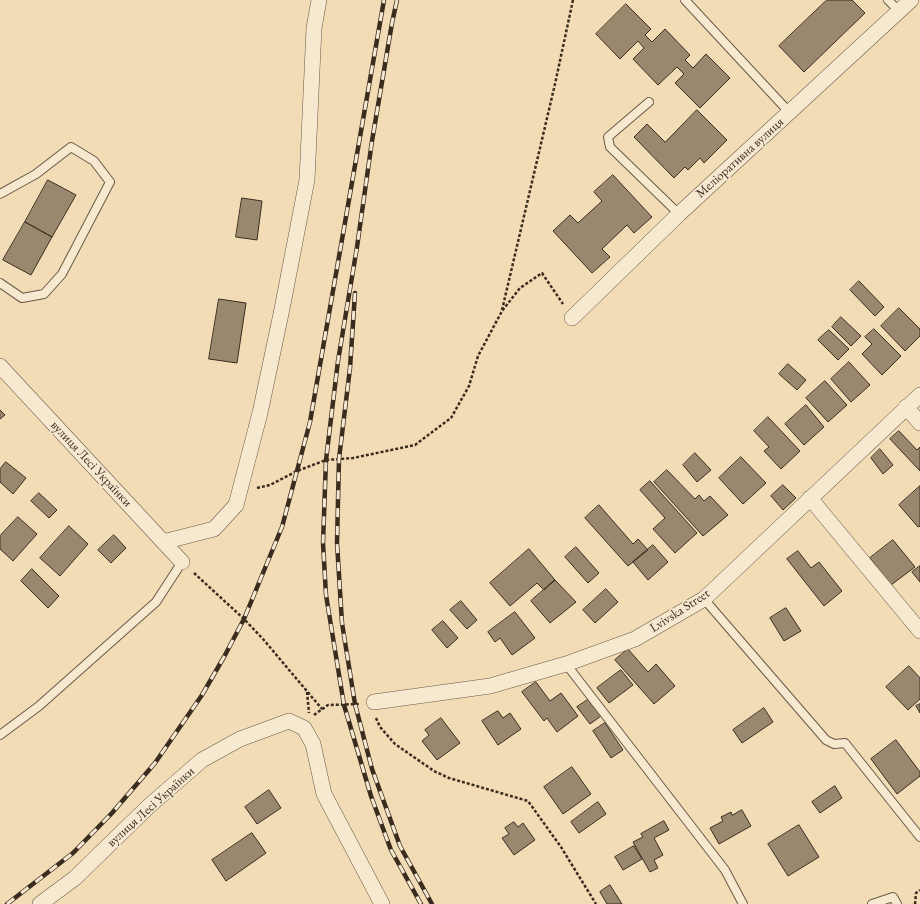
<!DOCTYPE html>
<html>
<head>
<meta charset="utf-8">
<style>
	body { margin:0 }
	canvas { display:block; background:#f2dcb6 }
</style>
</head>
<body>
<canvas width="920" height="904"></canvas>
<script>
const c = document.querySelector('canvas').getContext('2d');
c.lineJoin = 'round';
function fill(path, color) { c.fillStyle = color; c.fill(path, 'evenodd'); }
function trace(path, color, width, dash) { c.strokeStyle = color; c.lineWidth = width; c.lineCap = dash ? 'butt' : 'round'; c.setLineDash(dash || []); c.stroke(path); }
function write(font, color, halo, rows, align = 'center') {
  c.font = font + ' "EB Garamond",serif'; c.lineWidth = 3; c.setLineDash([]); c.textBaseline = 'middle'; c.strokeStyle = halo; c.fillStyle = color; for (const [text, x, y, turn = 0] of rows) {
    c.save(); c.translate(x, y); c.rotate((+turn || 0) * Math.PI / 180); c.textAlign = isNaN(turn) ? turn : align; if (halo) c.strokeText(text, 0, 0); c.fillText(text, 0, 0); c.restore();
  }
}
const building = new Path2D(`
	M827,0h25l13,13 -61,59 -25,-26z
	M626,4l25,25 -6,6 7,7 13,-13 25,26 -5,5 8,8 13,-14 24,24 -30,30 -25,-25 9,-9 -7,-7 -19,18 -25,-26 11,-11 -6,-7 -18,18 -24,-25z
	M697,110l30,30 -23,23 -4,-5 -12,12 -3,-3 -11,11 -40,-41 13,-13 18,18z
	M613,175l39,42 -18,16 -7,-8 -25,24 8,8 -18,16 -39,-42 17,-16 8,8 24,-22 -8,-9z
	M48,180l28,15 -24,42 -27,-15z
	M242,198l20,3 -5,39 -21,-3z
	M25,222l27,15 -21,38 -28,-15z
	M859,281l25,26 -9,9 -25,-26z
	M219,299l27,4 -9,60 -28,-4z
	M899,308l21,21v7l-15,15 -24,-25z
	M841,317l20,19 -10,10 -19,-19z
	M874,329l27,27 -19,19 -20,-21 10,-10 -7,-7z
	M829,330l20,19 -11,11 -20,-20z
	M849,362l21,23 -19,17 -20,-23z
	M788,364l18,16 -9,10 -18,-16z
	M825,381l22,24 -19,17 -22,-24z
	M806,405l18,22 -20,18 -19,-21z
	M0,410l5,5 -5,4z
	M768,417l32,34 -19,18 -17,-18 5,-4 -15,-16z
	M899,431l18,19 3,-3v24l-30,-32z
	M880,449l13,16 -10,9 -12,-16z
	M695,453l16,17 -14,12 -14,-17z
	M741,457l25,26 -23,21 -24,-26z
	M6,462l20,16 -13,16 -13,-12v-13z
	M667,470l28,29 4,-4 5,6 6,-5 18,19 -25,21 -49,-54z
	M650,481l47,52 -22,20 -22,-24 12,-11 -25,-28z
	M783,485l13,13 -13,12 -12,-14z
	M920,486v40l-2,1 -19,-22z
	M39,493l18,17 -8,8 -18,-17z
	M599,505l34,39 5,-5 10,11 -20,16 -43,-48z
	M18,517l19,17 -24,27 -13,-12v-13z
	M69,526l19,18 -28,32 -20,-18z
	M114,535l12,13 -15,15 -13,-13z
	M893,540l22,27 -24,18 -21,-27z
	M653,545l15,17 -20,18 -15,-18z
	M576,547l23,26 -11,10 -23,-26z
	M529,549l26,31 -11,10 -7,-7 -27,23 -20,-23z
	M798,551l13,17 8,-6 23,29 -18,15 -37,-47z
	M920,566v16l-8,-10z
	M32,569l27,27 -11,12 -27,-27z
	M555,580l21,22 -26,21 -19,-22z
	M606,589l12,13 -23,21 -12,-13z
	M461,601l16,19 -10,9 -17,-19z
	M786,608l15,23 -17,10 -14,-23z
	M515,612l20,26 -23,17 -12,-17 -5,4 -7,-10z
	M443,621l15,17 -11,10 -15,-18z
	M628,649l20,23 8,-8 19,22 -21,18 -39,-44z
	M909,666l11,12v21l-12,11 -22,-23z
	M621,670l12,15 -24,18 -12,-15z
	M536,682l14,19 11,-8 17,23 -21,16 -10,-14 -3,3 -22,-29z
	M589,699l12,17 -11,8 -13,-17z
	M920,704v9l-4,-7z
	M764,708l9,14 -31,21 -9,-13z
	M498,711l5,7 7,-5 11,16 -23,16 -16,-24z
	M441,718l19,25 -23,17 -15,-19 7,-6 -4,-5z
	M605,723l18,27 -12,8 -18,-27z
	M896,740l24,32v4l-23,18 -26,-35z
	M572,767l19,27 -28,20 -19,-27z
	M835,786l7,12 -22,15 -8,-11z
	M269,790l12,18 -24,16 -12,-17z
	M598,802l8,12 -27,19 -8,-11z
	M742,810l9,16 -32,18 -9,-16 13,-7 -2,-4 10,-5 1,3z
	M664,821l5,9 -15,8 9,17 -9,5 4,8 -8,4 -17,-30 10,-5 -2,-3z
	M514,822l4,5 5,-4 12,17 -21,15 -12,-17 7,-4 -4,-6z
	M799,825l20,32 -31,19 -20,-32z
	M252,833l14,20 -40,28 -14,-21z
	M634,846l8,13 -19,11 -8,-13z
	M610,885l12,19h-15l-7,-12z`);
fill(building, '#9a886e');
trace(building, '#3a2d20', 1);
const lane = new Path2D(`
	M685,0l105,113
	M888,0l11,11
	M649,102l-41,35 2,10 69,67
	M0,194l36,-20 35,-27 23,14 16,21 -48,92 -18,20 -22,4 -22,-15
	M704,599l122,141 8,4 11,-1 75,94
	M566,664l159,206 18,34
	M0,735l39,-29 117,-104 26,-40
	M872,904l21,-7 4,7`);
const street = new Path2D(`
	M572,318l107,-104 232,-214
	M0,366l182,196
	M906,407l14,16
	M810,498l110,133
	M163,542l51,-13 22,-24 24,-92 22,-104 25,-129 7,-152 5,-28
	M374,702l116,-16 76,-22 69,-25 69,-40 216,-204
	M40,904l35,-26 74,-72 53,-46 38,-21 49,-18 15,7 9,16 11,50 58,110`);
trace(lane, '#685946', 10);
trace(street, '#685946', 16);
trace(new Path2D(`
	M502,310l53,-226 18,-84
	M257,488l13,-3 27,-14 29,-11 27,-2 62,-13 36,-27 18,-32 9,-30 24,-45 18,-23 22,-15 21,31
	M194,573l50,46 19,20 59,70
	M307,692l2,21
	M314,715l14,-10 32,-1
	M376,718l4,9 15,17 39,27 15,7 79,23 33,46 35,57
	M915,904l1,-11 4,-3`), '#3a2d20', 2.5, [3, 2]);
trace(lane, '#f7e8d0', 8);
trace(street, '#f7e8d0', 15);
const rail = new Path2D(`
	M397,0l-5,23 -20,118 -15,106 -19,114 -12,99 -3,83 3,52 18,110 27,91 20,54 30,54
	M355,293l-5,75 -11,91 -2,84 5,80 13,81 17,65 28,77 32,58
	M7,904l66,-51 39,-40 43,-50 47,-68 22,-38 20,-38 38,-92 28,-105 74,-422`);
trace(rail, '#3a2d20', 4.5);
trace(rail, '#f7e8d0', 3, [9]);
write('13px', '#3a2d20', '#f7e8d0', [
	["Меліоративна вулиця",740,158,-42],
	["вулиця Лесі Українки",91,464,47],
	["Lvivska Street",680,611,-33],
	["вулиця Лесі Українки",151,807,-42]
]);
</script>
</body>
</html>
